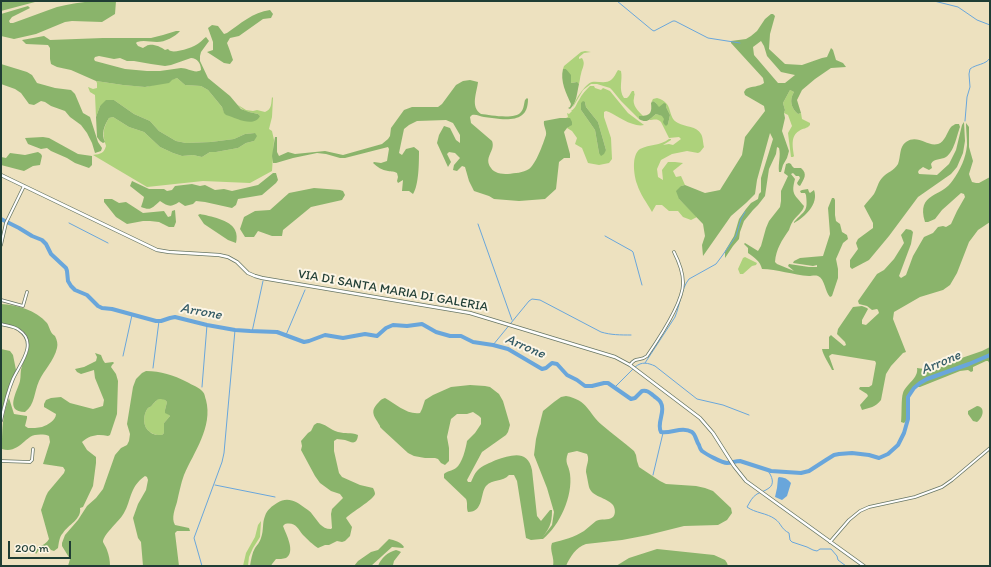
<!DOCTYPE html>
<html>
<head>
<meta charset="utf-8">
<style>
	body { margin:0 }
	#map { position:relative; width:991px; height:567px; overflow:hidden; background:#ede1bf; font-family:Itim,sans-serif }
	canvas { display:block }
	.frame { position:absolute; inset:0; border:2px solid #1f3d34; pointer-events:none }
	.scale { position:absolute; left:8px; top:541px; width:63px; height:18px; box-sizing:border-box; border:2px solid #1f3d34; border-top:0; padding-left:5px; font-size:12px; line-height:14px; white-space:nowrap; color:#1f3d34; -webkit-text-stroke:3px #fcf5e5; paint-order:stroke }
</style>
</head>
<body>
<div id="map">
<canvas width="991" height="567"></canvas>
<div class="frame"></div>
<div class="scale">200 m</div>
</div>
<script>
const c = document.querySelector('canvas').getContext('2d');
c.lineJoin = 'round';
function fill(path, color) { c.fillStyle = color; c.fill(path, 'evenodd'); }
function trace(path, color, width, dash) { c.strokeStyle = color; c.lineWidth = width; c.lineCap = dash ? 'butt' : 'round'; c.setLineDash(dash || []); c.stroke(path); }
function write(font, color, halo, rows, align = 'center') {
  c.font = font + ' Itim,sans-serif'; c.lineWidth = 4; c.setLineDash([]); c.textBaseline = 'middle'; c.strokeStyle = halo; c.fillStyle = color; for (const [text, x, y, turn = 0] of rows) {
    c.save(); c.translate(x, y); c.rotate((+turn || 0) * Math.PI / 180); c.textAlign = isNaN(turn) ? turn : align; if (halo) c.strokeText(text, 0, 0); c.fillText(text, 0, 0); c.restore();
  }
}
fill(new Path2D(`
	M585,51l6,1 -7,1 -5,4v2l3,-1c4,6 0,10 -1,16 -1,3 -1,6 -2,10l-3,-2 -5,1 -5,-14h-3l1,-3 17,-14z
	M618,70l3,1c2,9 -3,18 3,27h3l2,-2 3,-5h2c1,7 1,0 0,7 -2,7 4,13 9,18h-3l-1,3 -18,-18 -9,-11 -2,-2 -13,-4h-6l-8,6 -10,17c2,-7 12,-23 19,-25 6,-1 14,2 19,-2 3,-2 5,-7 7,-10z
	M177,78l8,7 16,1 7,4 14,17 2,5 36,4 -2,-2c-8,-2 -15,-2 -20,-9l8,5 7,1 4,-1 8,2c7,-3 6,-8 7,-15l1,1 -1,19 -3,12 3,2 2,9 -2,31 -22,12 -47,-2 -56,6 -54,-32c8,-1 11,-2 13,-9 -4,-12 -3,-18 3,-28l4,-1 16,10 15,5 16,15 13,6 9,3 11,-1 9,2 8,-5h6l22,-4 8,-5 8,-2 1,-8 -10,1 -11,5 -23,3 -25,1 -10,-2 -17,-10 -9,-10 -16,-7 -20,-14 -14,6 -4,11 -1,-22 -5,-3 -2,-5 5,2 4,-1v-5l-1,-2 27,4 23,2z
	M590,86h4l1,2 6,2 2,-2 7,3 18,22 16,12c-10,3 -27,-9 -35,-13l-3,-1 -2,1v5l7,21 1,21 -3,4 -10,2 -11,-2 -6,-15 -7,-4 2,-6 -5,-7 -5,-3 4,-3 -5,-7 2,-1 -1,-4 2,1 3,-3h-1c5,-3 5,-7 8,-11 3,-6 7,-10 11,-14zM585,102l1,5 12,15 8,28 -7,3 -4,-23 -14,-20z
	M790,90l4,2c-5,8 -3,16 4,22l3,-1 1,6 8,4v2c-3,4 -7,3 -11,6 -9,5 -6,17 -5,25l-1,1h-2l-3,-24 4,-7 -4,-11 -4,-2 1,-3 -2,-7z
	M657,98c18,5 9,19 21,25 7,4 19,3 23,11 2,3 2,9 3,13l-4,5 -2,1 -11,-2 -15,3 -11,6 -4,9 1,8 5,3 -1,-10 6,-8h7l8,1 -10,8 3,6 5,-1 4,9 -4,1 -2,13 18,18 -6,3 -8,-3 -5,-6h-9l-7,-6h-6l-4,7c-5,-9 -12,-18 -15,-28 -3,-8 -6,-29 3,-35 10,-5 20,-3 29,-10h2v1l-8,5 6,-1 4,1 8,-6 -2,-2 -10,1 -8,-16c-4,-4 -7,-2 -12,-2l7,-6 7,2 5,8 2,-9 -4,-8 -7,1 -3,-5 -3,-2 -2,2 2,-4z
	M745,257l12,6 -1,2 -4,1 -9,8h-3l-2,-5 5,-11z
	M161,398l4,2 2,2 -2,8 5,6 -6,7v10l-2,2c-4,0 -8,0 -12,-3 -8,-5 -7,-18 -2,-24 2,-1 4,-2 5,-4 3,-3 4,-5 8,-6z
	M261,521l-1,16 -7,11 -4,9 -1,9h-5l3,-13 9,-16 3,-12z`), '#add27b');
fill(new Path2D(`
	M1,1h35l-1,1 -34,9z
	M94,1h22l-1,13 -13,8 -30,-1 -7,1 -29,12 -22,5 -13,-3v-22l27,-8 2,2 -18,9 -3,4 1,2h3c15,-5 29,-11 44,-16 12,-3 25,-5 37,-6z
	M270,10l3,4 -2,4 -8,1 -24,17 -9,2 -3,5 3,8 3,9 -3,4 -6,-1 -17,-11 6,-2v-8l-5,-14 4,-3 6,1 6,8 3,-1c13,-9 26,-21 43,-23z
	M771,14h2l2,2 -5,18 -1,15 16,15 17,1 20,-7 5,-1 4,-9 2,2 3,10 7,3 3,4 -15,1 -16,11 -13,11 -5,10 4,13 -3,1c-7,-6 -9,-14 -4,-22l-4,-2 -7,13 2,7 -1,3 1,5 -3,13 7,20 -2,7 -4,7 -2,7h-2c-1,-9 2,-16 0,-24l-2,-1 -1,7 -7,15 -4,27 -7,9 -5,5 -9,11 -4,11 -1,7 -6,7 -8,12v-7l9,-15 5,-17 7,-10 5,-6 7,-4 1,-5 2,-2v-14l12,-39 -3,-6 -13,47 -2,14 -9,9 -15,13 -28,40 -1,-11 3,-9 -2,-12 -24,-25 -3,-8 5,-5 4,-1 20,8 15,-3 22,-35 3,-18 20,-26 -1,-5 -19,-11 -1,-3 2,-3c6,-3 13,-2 18,-6l-1,-5 -32,-35v-2l15,-2 5,-3 6,-5 8,-12zM761,41l3,5 3,10 14,16 14,3 -10,8h-7l-24,-28 -1,-8z
	M176,31h4c-5,6 -15,11 -23,11 -7,0 -13,-2 -20,0l-1,1 2,3 5,2c2,-1 4,-3 6,-3 5,-1 12,2 16,5l3,-1c1,1 2,2 3,2 5,2 24,-4 28,-8 3,-2 4,-4 7,-6l3,4 -8,11 -1,4v5l8,17 22,18 11,13 8,3 9,2 2,2c-6,12 -24,2 -34,-1l-2,-2 -2,-6 -14,-17 -7,-4 -16,-1 -8,-7 -5,2 -3,3 -24,4 -22,-2 -27,-4 -25,-11 -14,-3 -6,-3 -1,-5v-11l-2,-3 -22,-1 -4,-4 22,-4 6,4 53,-2h48l12,-3zM99,56l15,3 6,-1 7,3h7l17,3 14,2 6,-1 20,-7c6,0 10,5 10,12 -6,4 -13,-2 -20,-2l-21,3h-13l-22,-2 -30,-8 -1,-2 1,-2z
	M1,64l26,8 5,3 5,8 18,5 16,2 4,4 8,19 7,4 8,25 4,6 -1,3 -6,2 -3,-10 -5,-10 -6,-8 -11,-8 -5,-6 -14,-5 -6,-4 -4,-1 -7,4 -5,-1 -8,-11 -6,-4 -14,-5z
	M563,69h3l5,6v8l6,-1 2,2c-2,8 -2,19 -9,25l-2,-1 2,-1 1,-3c-5,-11 -11,-23 -8,-35z
	M470,80l8,2c-1,10 -8,25 3,32 9,1 34,6 40,-2 3,-3 3,-9 4,-12l2,-2 1,1c0,19 -12,21 -28,20 -5,-1 -11,-1 -16,-2 -4,0 -7,-3 -12,-2l-2,2 1,6 21,18c4,10 -9,16 -1,27 3,5 10,6 17,6 7,-1 15,-1 21,-5 7,-5 14,-25 17,-34 1,-5 -3,-9 -2,-14l16,-3h10l2,4v3l-5,3 -3,4 6,22v4h-6l-5,4 -3,27 -11,10 -26,2 -25,-2 -5,-3 -15,-5 -5,-10 -4,-14 -3,-1 -5,5 -4,-1 1,-5 6,-7 -5,-5 -6,-1 -2,2 4,8 -3,5 -11,-24 2,-8 5,-9 6,2 6,12 4,3v-8l-7,-12 -7,-3 -29,1 -8,4 -5,4 -5,24 3,2 4,-6 8,-2 5,4c0,11 0,34 -6,43l-4,-3h-7l1,-11 -5,3 -1,-2 1,-4 -1,-4c-3,-2 -5,-1 -9,-2 -6,-1 -11,-4 -15,-8l1,-1 7,1 6,-2 2,-12 -1,-2 -43,11h-5l-14,-4 -9,-1 -24,5 -17,5h-3l-1,-7 3,-19h2v15l2,4 9,-4 7,2 30,-3 18,4 39,-11 6,-5 2,-3 1,-8 13,-18 8,-3h26l4,-3 14,-19 7,-4z
	M106,100h8l20,14 16,7 9,10 17,10 10,2 25,-1 23,-3 11,-5 10,-1 2,3 -3,5 -8,2 -8,5 -22,4h-6l-8,5 -9,-2 -11,1 -9,-3 -13,-6 -16,-15 -15,-5 -16,-10 -4,1c-5,8 -8,16 -4,24l-2,1 -3,-2 -3,-4 -1,-20 4,-11z
	M583,101l2,1 1,5 12,15 8,28 -2,4 -3,2 -2,-3 -4,-23 -14,-20v-7z
	M653,101l3,2 3,4 5,-4 2,1v3l4,8 -2,9 -2,2 -2,-2 -1,-2 1,-3 -2,-3 -6,-2c-6,5 -9,10 -17,5v-3h1c11,0 12,-4 11,-13z
	M964,122l1,19 -2,12 -6,14 -6,7 -33,23 -29,39 -20,24 -17,9 -2,-2v-7l8,-11 -2,-6 2,-4 15,-11v-5l-9,-17c3,-4 7,-8 10,-12 3,-5 4,-12 8,-16 5,-6 12,-7 16,-14 3,-8 1,-17 8,-22 12,-8 21,5 32,2 7,-2 9,-12 13,-17 1,-1 4,-3 5,-3h3l1,3c-3,8 -6,25 -14,30 -5,3 -12,1 -15,7l1,4 -3,2 -6,-3 -4,3 -1,2 1,2 18,1 12,-11 7,-14 6,-25z
	M966,123l3,4v20l4,14 -4,13 1,3 2,5 4,1h3l11,-6v45l-12,8 -9,12 -12,31 -7,12 -7,5 -23,7 -26,15 -1,7 13,33 -3,1 -12,13 -5,8 -5,26c-5,7 -12,8 -19,10l-2,-5 8,-9 -1,-2 -8,-5 1,-2h9l3,-2 4,-22 -1,-2 -43,-7 -3,2 5,14h-2c-3,-6 -9,-15 -10,-21h7v-12l2,-2 1,1 12,10 2,-1 -1,-3 -8,-8 1,-5 15,-22 9,-1 5,2 1,1 -6,11v4l4,1 13,-12 -1,-3 -1,-1 -5,1 -5,-4 -8,-2 -1,-3 19,-27 7,-4 10,-11 10,-16 -3,-8 5,-6 5,1 2,2 -2,12 -12,32 2,2 5,-3 7,-19 11,-19 9,-4 5,-6 5,-1 3,1 5,-3 6,-13 8,-14 -1,-3 -3,-1 -19,17 -7,9 -7,3h-3c-9,-30 17,-24 28,-42 7,-10 13,-22 14,-35 0,-7 -1,-15 -1,-22z
	M43,137l6,1 29,16 14,2v9l-3,3 -14,-5 -8,-5 -16,-7 -4,-3 -6,1 -13,-5 -3,-6z
	M38,152l3,2 1,2 -2,9 -7,1 -9,5 -23,-6v-8l5,1 4,-5 15,2z
	M789,163l2,1 1,2 2,2h7c7,6 3,11 -1,18l-2,-1 -1,-2 3,-5 -1,-2h-3l-3,-3 -2,1 4,5c-4,15 -1,15 9,27 -1,6 -8,10 -11,15 -2,3 -3,6 -4,9 -7,10 -13,19 -14,32l2,2 17,7 -6,-5 1,-2 20,3h8v-2l-4,1 -20,-3 1,-2 6,-3 23,-2 7,-22 -2,-26 4,-10h2l1,2v15l1,6 4,3 2,8 5,3 1,4 -5,4 -7,16 2,10v9l-6,18 -2,1c-5,-5 -5,-18 -12,-21 -3,-1 -7,0 -9,0 -16,-1 -32,-7 -47,-7 -2,-8 -7,-11 -14,-16v-5l-4,-4 1,-1 13,8 3,-5 5,-18 3,-7 11,-14 1,-6v-10l7,-15 -4,-3 2,-9z
	M273,173h3l2,7 -2,3 -14,12 -24,4 -2,6 -4,3 -27,-6 -9,-1 -3,3 -8,2 -6,-4c-9,6 -11,4 -19,-1 -8,7 -9,10 -19,6l2,-6 1,-4 -14,-11 2,-5 17,8h15l3,2 5,-1 3,-4 17,-2 8,2 5,-1 10,5 9,-1 8,2 26,-6z
	M314,188l26,2 3,1 2,4 -3,5 -31,7 -28,23 -1,6h-10l-14,-5 -4,6h-9l-5,-8 4,-12 11,-6 15,-1 19,-17z
	M808,189l1,3 1,1 4,-3c5,14 -9,27 -20,33v-1c11,-12 14,-10 12,-27l-1,-2h-4l-1,-2 2,-1z
	M104,199h8l7,4 7,-1 17,11 21,-2 4,6 3,-1 1,-5 3,-1 1,12 -2,5h-5l-10,-5 -9,-1h-7l-16,3 -11,-7 -12,-15z
	M200,214c9,2 31,6 35,16 2,4 2,8 1,13l-8,-3 -24,-16 -6,-9z
	M1,304c16,1 35,6 46,19 3,5 3,10 8,13 2,4 3,8 2,12 -3,13 -13,22 -18,33 -5,11 -4,24 -14,31 -21,0 -8,-20 -5,-31 1,-5 0,-10 2,-15 2,-7 7,-13 7,-20 1,-17 -15,-20 -28,-23z
	M990,347v17l-2,-3h-2l-13,6v4l-2,1 -3,-2 -8,1 -40,16h-5l-7,8 -2,26 -2,2 -3,-1c1,-7 0,-24 2,-29 3,-9 16,-15 14,-25 15,2 18,1 32,-4l1,-2 32,-11z
	M1,349l9,2 3,4 3,15 -1,3 -3,5 -11,37z
	M95,353l6,2 2,5 2,3 8,-1 1,1 -2,2 -1,2 5,7 2,7 -1,33 -7,21 -2,1c-10,-2 -18,-1 -26,6l5,8 9,7v6l-3,23 -10,21 -3,1c2,11 -12,17 -17,25 -4,4 -4,10 -5,15l-4,3 -3,-1 -4,-5 -8,5 -3,4 -1,-2c3,-6 11,-7 14,-13l-8,-29 5,-14 2,-4 16,-19 1,-3 -2,-3 -20,-3 7,-22 -1,-6c-5,-2 -14,-2 -19,1 0,0 -4,3 -5,4 -7,6 -13,11 -23,8 0,-17 0,-34 7,-51l5,16 13,2v2l-2,8 3,2c4,0 10,0 14,-1 6,-2 14,-7 14,-13l-12,-7v-3l2,-4 5,-2 10,-1 9,6 23,6 10,-3 1,-6 -9,-22 -1,-8 -13,4 -4,-2 -2,-3 9,-2 12,-6 1,-4z
	M146,371c15,0 27,4 41,11 5,3 12,5 16,10 2,2 2,6 3,8 7,27 -12,52 -22,75 -3,8 -5,18 -7,27 -2,7 -6,16 -2,23l14,3 1,3h-13l-2,2 4,33h-36l-2,-24 -3,-4 -5,-20 5,-14 8,-14 2,-10 -1,-3 -2,-1c-17,12 -13,26 -23,40 -4,6 -19,19 -19,26 1,2 3,5 4,8 2,5 3,11 3,16h-42l2,-7 -8,-13v-3l3,-8 13,-15 9,-14 9,-8 7,-9 12,-34 6,-7 6,-3 2,-4 1,-7 -3,-10 6,-37 3,-8 6,-6zM161,399l4,1 2,2 -2,8v3l4,2 1,1 -6,7v10l-2,2c-4,0 -9,0 -12,-3 -8,-5 -7,-18 -2,-24 2,-1 4,-2 5,-4 3,-3 4,-5 8,-5z
	M470,385l15,1 5,1 9,7 4,7 7,24 -2,7 -2,3 -24,17 -15,28 1,2h3c2,-4 3,-8 6,-11 5,-6 13,-8 19,-11 15,-5 32,-11 36,10l5,46 4,5 9,-11h2v1c0,13 -3,18 -11,28l-10,1 -5,-2 -9,-57 -3,-6h-5c-6,7 -17,4 -23,11 -6,7 -2,26 -18,26 -2,-4 0,-9 -2,-13l-22,-21v-4c3,-3 8,-3 12,-6 6,-4 10,-20 11,-27l8,-8 6,-9v-6l-2,-2 -6,-4 -6,2h-10l-6,5 -4,18 2,11v13l-4,4 -4,-2 -3,-4 -3,-1h-10l-11,-2 -6,-3 -25,-23 -3,-3v-1c-4,-8 -11,-13 -3,-22 3,-3 4,-5 8,-6 11,6 22,17 35,15l2,-4 3,-9 8,-5 18,-8z
	M566,396c22,4 22,17 36,29 10,9 22,17 32,26l2,4 1,6 2,6 21,14 6,3 30,2 9,2 8,3 18,17 1,5 -5,7 -9,5 -34,1 -36,9 -26,5 -36,4c-10,3 -16,13 -20,22h-13c2,-8 -4,-16 -1,-23 11,-3 23,-6 32,-12 4,-3 8,-7 12,-10 5,-3 12,0 17,-4 3,-3 2,-9 0,-12 -7,-8 -21,-8 -24,-18 -1,-4 -2,-11 -3,-15 0,-7 4,-12 1,-18l-10,-3 -9,2c-4,10 1,12 2,21 3,22 -10,51 -27,65h-2l8,-10 3,-4 2,-13 -7,-24 -13,-33 2,-16 7,-28 11,-9 7,-5z
	M977,406c9,1 6,12 0,16l-4,-1 -5,-7v-3z
	M317,423c8,0 13,7 21,9 8,2 12,0 20,3 -1,11 -7,7 -13,5 -2,0 -6,-1 -8,-1l-3,2v10l5,22 3,4 18,8 13,3c1,2 2,4 2,6 -2,6 -23,18 -29,24l6,9 -2,9 -5,5 -3,1 -5,-1 -8,4h-4l-7,3c-5,-3 -11,-9 -15,-13 -6,-7 -7,-13 -18,-11l-2,2c3,8 13,26 3,32 -3,1 -7,1 -10,1l-4,5 -1,2h-21c1,-6 2,-13 5,-18 2,-3 5,-6 6,-10 3,-8 1,-15 4,-22 2,-6 7,-10 12,-13 11,-7 20,-1 28,5 3,2 6,4 7,6 6,7 9,15 19,15l1,-1 -1,-14 1,-5 11,-11 -3,-4 -9,-3 -11,-8 -5,-7 -14,-26 1,-4 -1,-5 7,-8 3,-2 3,-6z
	M389,539c5,1 12,3 15,8l-1,1 -11,-1 -21,19h-17l4,-5 13,-9 7,-2z
	M657,549l57,6 11,5 2,3 1,3h-112l13,-8z
	M396,550l3,1 2,1 -7,9 -1,4 1,1h-16c3,-8 10,-14 18,-16z`), '#8ab46b');
fill(new Path2D(`
	M779,477c5,0 9,2 12,6l-4,13 -5,4 -7,-3 2,-9 1,-10z`), '#69a6db');
trace(new Path2D(`
	M617,1l35,29 2,1 19,-10h2l33,17 32,5
	M934,1l24,6 19,13 13,5
	M965,121l2,-24 3,-10 -1,-13 1,-5c6,-5 16,-4 20,-11
	M69,223l39,20
	M478,224l34,96
	M605,236l27,15 1,1 9,33
	M252,332l11,-51
	M286,335l19,-45
	M493,345l36,-44 3,-2 8,1 61,32c10,3 19,3 30,3
	M123,356l9,-41
	M645,363l30,-46c5,-12 6,-28 14,-38l27,-15 6,-8 14,-20 5,-17 4,-7
	M635,367c7,-6 13,-4 20,-1l42,33 26,6 26,10
	M153,368l6,-47
	M202,387l5,-62
	M615,387l18,-18
	M768,471c4,5 7,13 1,17 -4,3 -8,4 -12,6 -5,3 -7,8 -10,13 8,6 20,6 28,12 6,4 6,10 14,14l1,7 2,2 15,5 6,3 4,1 3,-2h11l6,7 1,4 8,6
	M653,475l10,-42
	M215,485l60,12
	M202,566l-8,-28 28,-76 2,-9 11,-123`), '#69a6db', 1);
trace(new Path2D(`
	M1,219l18,9 13,8 10,4 4,4 5,10 15,14 1,3 1,10 3,5 4,4 12,5 11,11 4,2 10,1 44,12h5l9,-3 5,-1 32,8 28,5 15,1 27,1 27,10 5,-1 16,-6 18,3 22,-4 12,2 9,-8 7,-3 14,1 15,-2 14,8 14,4h11l12,6 20,3 15,4 34,20 4,-1 6,-5 5,1 10,11 10,5 8,6h7l12,-3h4l23,16 4,-1 7,-7c6,-1 8,2 12,5 2,2 6,4 7,7 5,9 -5,20 0,29 10,2 21,-6 31,0 4,3 4,9 7,13 1,3 1,4 3,6 4,3 20,12 25,12 5,0 8,-2 13,-2l31,10 30,2 8,-2 17,-11 8,-5 5,-1 13,-1 17,2 10,3 9,-4 10,-9 6,-12 4,-14v-22l6,-9 6,-5 7,-4 42,-15 21,-9`), '#69a6db', 4);
const street = new Path2D(`
	M1,245l5,-22 18,-37
	M1,300l22,6 4,-14
	M1,324c6,2 13,2 18,6 20,13 0,35 -6,49 -6,14 -9,28 -12,42
	M630,365c6,-9 10,-3 17,-9 11,-16 37,-55 36,-74 0,-11 -4,-20 -9,-30
	M1,461l29,1 2,-2 1,-11
	M830,542l19,-22 11,-9 9,-4 46,-10 27,-10 10,-7 38,-32`);
const secondary = new Path2D(`
	M1,175l156,75 12,2 50,3 9,2 9,5 11,11 7,3 7,2 208,35 145,44 15,8 70,53 13,15 21,33 12,15 118,85`);
trace(street, '#677665', 3.5);
trace(secondary, '#677665', 4);
trace(street, '#fff', 2);
trace(secondary, '#fff', 2.5);
write('13px', '#1f3d34', '#fcf5e5', [
	["VIA DI SANTA MARIA DI GALERIA",393,291,10]
]);
write('italic 14px', '#355c66', '#fcf5e5', [
	["Arrone",201,312,10],
	["Arrone",525,347,23],
	["Arrone",941,363,-23]
]);
</script>
</body>
</html>
